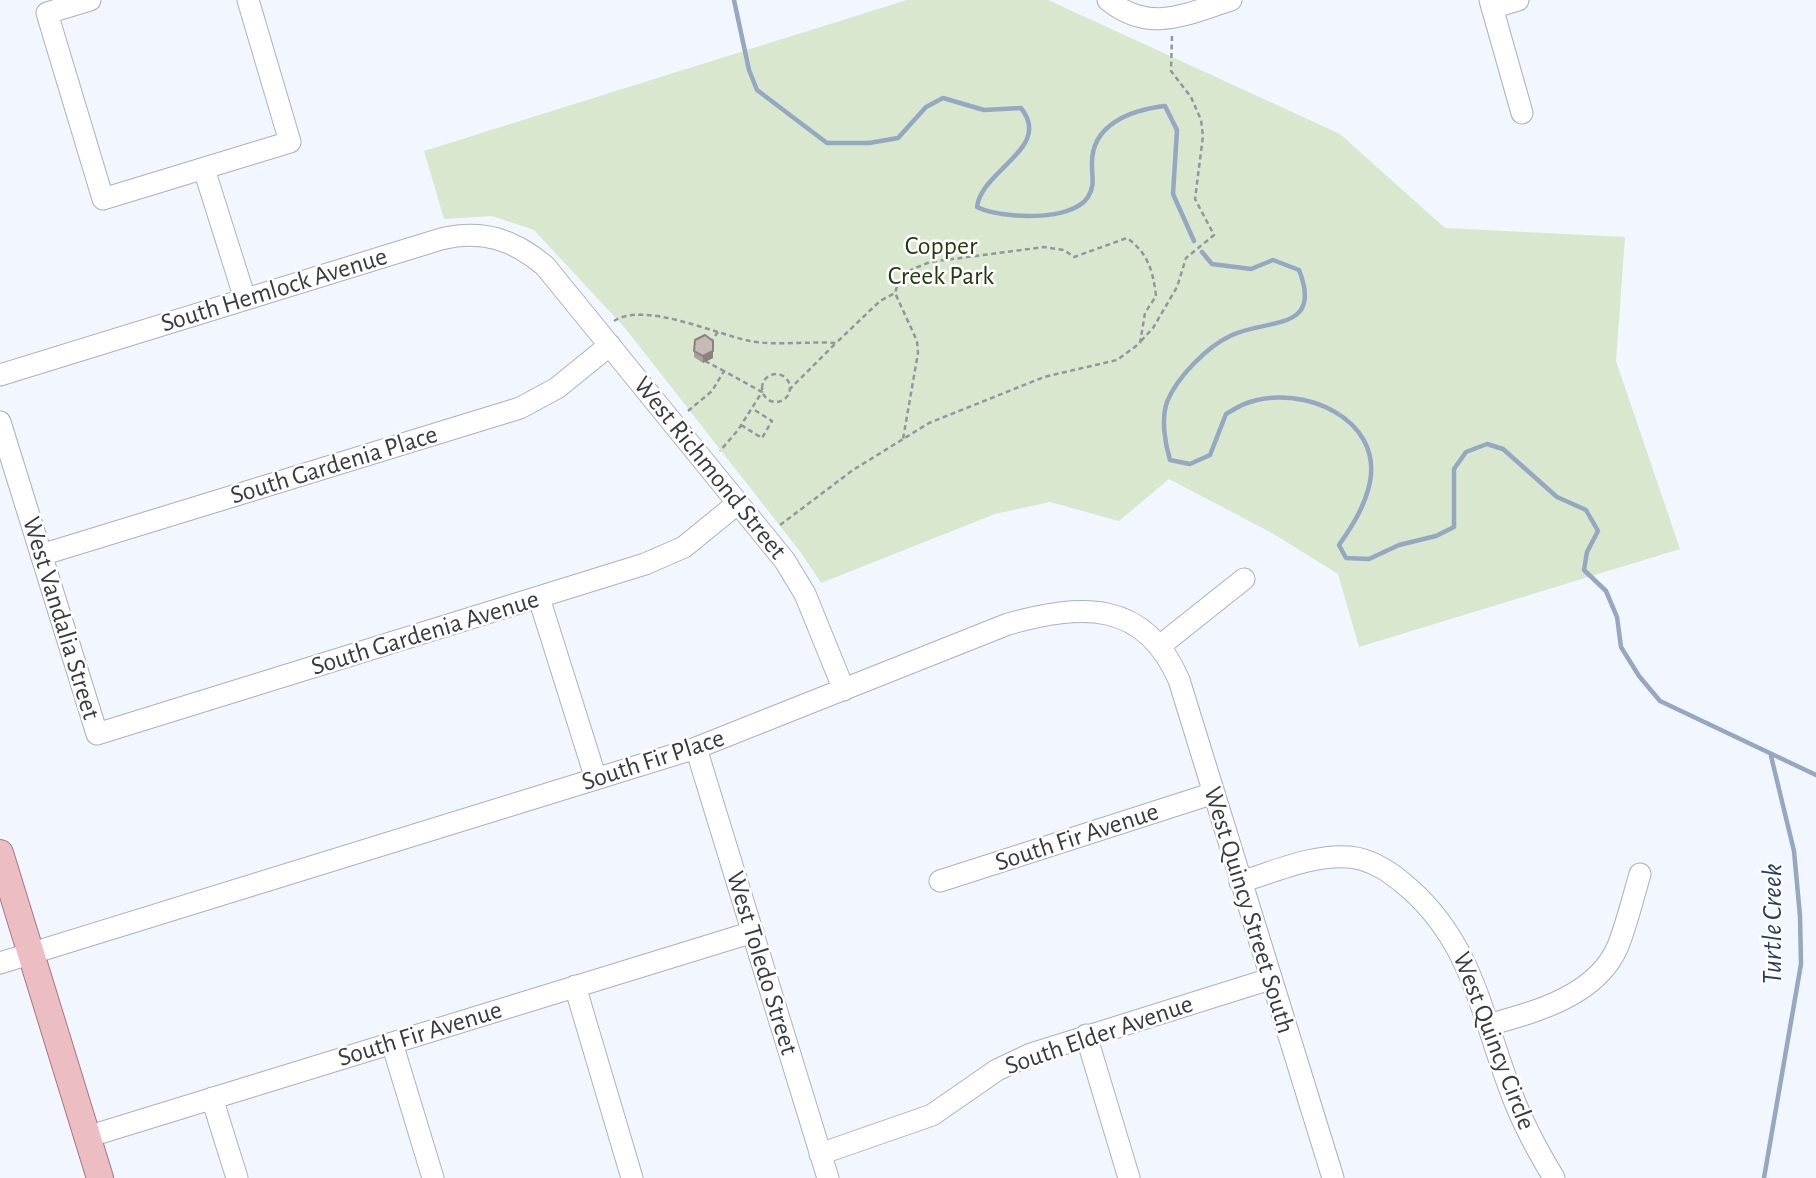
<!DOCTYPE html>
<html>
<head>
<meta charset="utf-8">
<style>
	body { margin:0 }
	canvas { display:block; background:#f2f6fe }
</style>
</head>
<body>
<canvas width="1816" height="1178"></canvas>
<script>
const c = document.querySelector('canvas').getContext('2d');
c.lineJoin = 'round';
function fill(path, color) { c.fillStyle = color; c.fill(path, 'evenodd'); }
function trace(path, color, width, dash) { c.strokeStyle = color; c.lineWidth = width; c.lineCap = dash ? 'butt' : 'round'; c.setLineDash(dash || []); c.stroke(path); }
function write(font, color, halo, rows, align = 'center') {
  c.font = font + ' "Alegreya Sans",sans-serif'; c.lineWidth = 5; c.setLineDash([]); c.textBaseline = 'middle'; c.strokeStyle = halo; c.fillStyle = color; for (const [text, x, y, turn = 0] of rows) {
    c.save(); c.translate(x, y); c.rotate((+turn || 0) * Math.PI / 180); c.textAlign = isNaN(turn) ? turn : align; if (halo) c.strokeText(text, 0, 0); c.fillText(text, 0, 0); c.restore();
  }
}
fill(new Path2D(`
	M907,0h141l292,134 105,94 180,9 -9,124 64,188 -321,98 -21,-73 -66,-41 -103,-54 -50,42 -69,-19 -55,12 -174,69 -19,-29 -177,-226 -91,-98 -42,-14 -48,3 -20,-68z`), '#d8e7ce');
trace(new Path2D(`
	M734,0l15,70 8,20 70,53h42l29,-5 28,-31 17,-9 41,12 37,-2c32,40 -39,61 -44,99 24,12 95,15 111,-10 7,-12 4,-18 4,-31 -2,-41 38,-56 73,-60l12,24 -4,64 21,47
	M1202,252l10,12 39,5 22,-9 26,10c25,63 -34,48 -69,66 -23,11 -53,41 -63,66 -6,17 -2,42 3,58l20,4 20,-9 16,-41c7,-4 16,-10 24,-12 53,-17 132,16 120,80 -5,24 -17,43 -31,63l7,13 23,1 30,-14 37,-9 18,-9v-58l12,-17 21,-8 16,5 54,48 29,13 12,21 -11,21 -3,18 22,21 11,26 4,30 18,29 21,25 156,74
	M1764,1178l37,-214 -1,-48 -6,-65 -23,-95`), '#96a7c2', 4.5);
const minor = new Path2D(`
	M90,0l-43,13 56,186 187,-57 -42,-142
	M1108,0c42,34 78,14 123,0
	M1490,0l32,113
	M1492,8l26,-8
	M204,169l41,130
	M0,375l441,-136c41,-10 72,0 104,27l240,295 20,33 39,96
	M0,422l97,312 548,-170 39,-17 54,-44
	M41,555l479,-147 37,-20 53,-43
	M539,598l57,181
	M1161,645l83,-66
	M696,748l132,430
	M940,881l274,-88
	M1240,882c34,-10 73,-28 109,-25 24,2 44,17 61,32 63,56 72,128 101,203 11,30 26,58 43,86
	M0,963l696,-215 312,-124c73,-20 136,-25 171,56l154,498
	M575,986l57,192
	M1488,1025c47,-13 109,-29 130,-79 9,-23 15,-48 22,-72
	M1086,1035l43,143
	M392,1043l41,135
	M212,1098l25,80
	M87,1137l666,-205
	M820,1154l112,-39 65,-45 34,-16 239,-75`);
const major = new Path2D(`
	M0,853l100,325`);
trace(minor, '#acb1ba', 23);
trace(major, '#a6757c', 28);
trace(new Path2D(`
	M614,321c30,-20 101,13 136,20 27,5 58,0 86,2l44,-42 15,-8
	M1141,341l12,-13 24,-41 9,-29 28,-23 -19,-36 8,-63 -2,-16 -10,-23 -20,-26 1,-36
	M710,343l8,-11
	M705,361l19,10
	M762 388a14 14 0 1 1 28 0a14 14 0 1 1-28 0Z
	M789,390l47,-47
	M688,411l24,-20 12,-20 38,21 -24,38 -18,21
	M741,425l21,13 10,-17 -19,-12
	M780,525l73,-55 76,-47 115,-46 73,-17 23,-17 5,-30 11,-17c-3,-25 -8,-43 -29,-58l-53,19 -10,-7 -20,-3 -114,15 -24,10 -7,8 -4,13 22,48 1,12 -15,86`), '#93969c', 2.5, [5, 3.5]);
trace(minor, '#fff', 21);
trace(major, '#ecbec4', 26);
fill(new Path2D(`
	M694,351l19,7 -10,5 -9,-6z`), '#a9a09d');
fill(new Path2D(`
	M713,341v17l-10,5v-7z`), '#8a827f');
const building = new Path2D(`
	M705,335l8,6v10l-10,5 -9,-5 1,-11z`);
fill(building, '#c5bab6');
trace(building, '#8a827f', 2);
write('26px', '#263c10', '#fff', [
	["Copper",941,246],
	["Creek Park",941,276]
]);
write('26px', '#393c3f', '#fff', [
	["South Hemlock Avenue",274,290,-17],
	["South Gardenia Place",334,465,-17],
	["West Richmond Street",710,468,51],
	["West Vandalia Street",61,618,73],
	["South Gardenia Avenue",425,633,-17],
	["South Fir Place",653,760,-18],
	["South Fir Avenue",1077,837,-18],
	["West Quincy Street South",1249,910,73],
	["West Toledo Street",762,963,73],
	["South Fir Avenue",420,1034,-17],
	["South Elder Avenue",1099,1035,-19],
	["West Quincy Circle",1494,1041,69]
]);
write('italic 28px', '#263d64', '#fff', [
	["Turtle Creek",1773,924,-90]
]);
</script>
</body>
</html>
